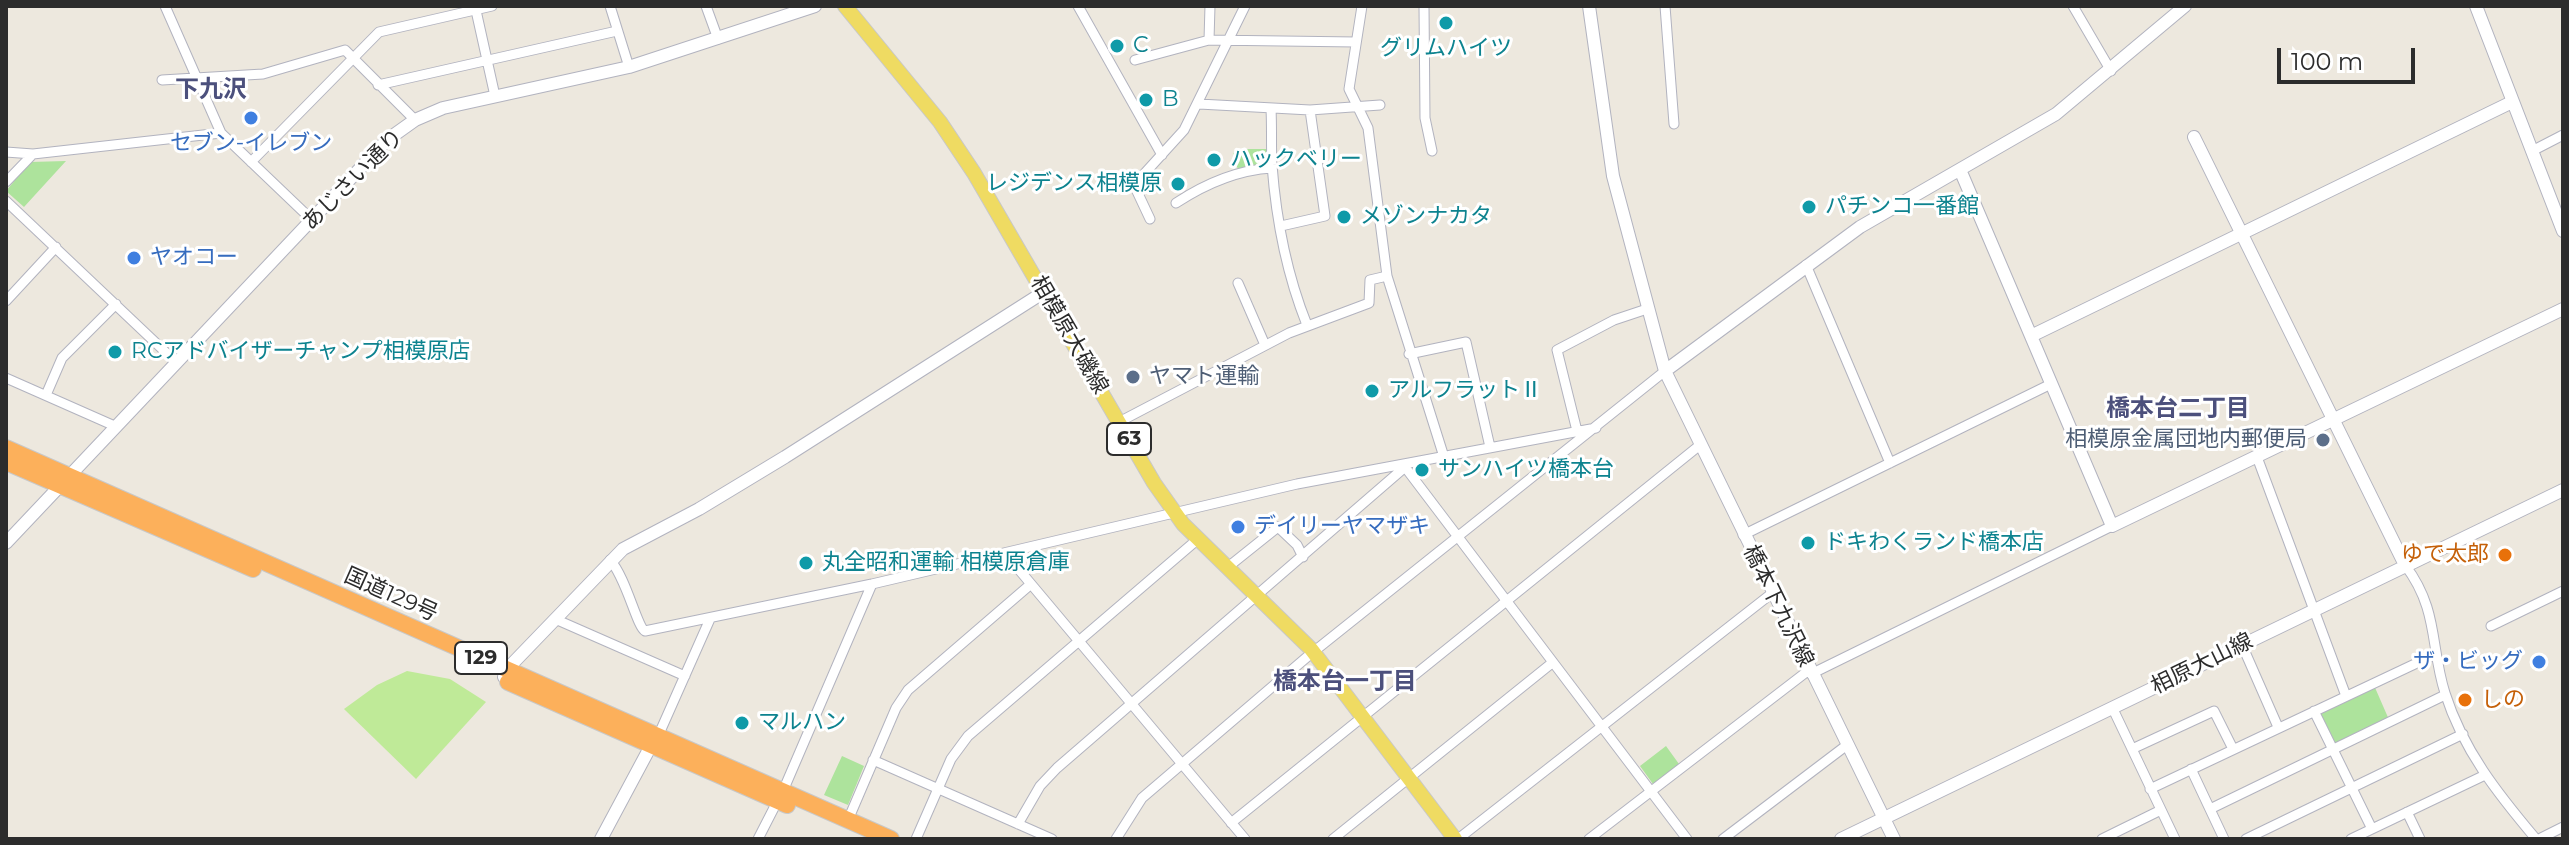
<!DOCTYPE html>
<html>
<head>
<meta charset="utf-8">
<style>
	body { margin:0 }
	#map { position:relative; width:2569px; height:845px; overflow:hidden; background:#ede8de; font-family:Montserrat,sans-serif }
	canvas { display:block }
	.frame { position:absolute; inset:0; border:8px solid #2c2c2c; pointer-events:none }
	.scale { position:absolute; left:2277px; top:48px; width:138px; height:36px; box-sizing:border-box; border:4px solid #2c2c2c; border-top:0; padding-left:10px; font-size:24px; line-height:28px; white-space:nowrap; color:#2c2c2c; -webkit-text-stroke:6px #fff; paint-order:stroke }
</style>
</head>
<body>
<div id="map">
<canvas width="2569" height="845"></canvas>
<div class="frame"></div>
<div class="scale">100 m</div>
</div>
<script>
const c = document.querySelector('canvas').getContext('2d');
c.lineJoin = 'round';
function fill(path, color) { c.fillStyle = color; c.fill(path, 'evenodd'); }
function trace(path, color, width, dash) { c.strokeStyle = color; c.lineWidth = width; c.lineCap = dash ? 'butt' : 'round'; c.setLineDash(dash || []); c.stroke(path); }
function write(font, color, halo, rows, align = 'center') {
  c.font = font + ' Montserrat,"Noto Sans JP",sans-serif'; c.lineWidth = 6; c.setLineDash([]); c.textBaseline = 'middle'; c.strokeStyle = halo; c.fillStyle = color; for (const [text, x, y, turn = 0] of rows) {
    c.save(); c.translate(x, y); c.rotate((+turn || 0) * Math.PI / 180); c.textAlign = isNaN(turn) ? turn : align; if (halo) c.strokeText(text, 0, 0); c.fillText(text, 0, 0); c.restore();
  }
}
fill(new Path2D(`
	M1246,149h22v13l-30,8 -5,-17z
	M66,161l-42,46 -18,-16 24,-29z
	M2373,683l17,39 -57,27 -19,-38z
	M1666,746l13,18 -26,20 -13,-18z
	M842,756l22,10 -16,39 -24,-10z`), '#ade39c');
fill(new Path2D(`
	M407,671l43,8 36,23 -70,77 -72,-70 33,-24z`), '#bfea98');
const street = new Path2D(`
	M165,6l56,127 91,87
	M475,6l20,90
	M610,6l19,61
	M706,6l12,33
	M1078,6l84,149
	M1362,6l-13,83 19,39 19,148 57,181
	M1424,6l1,112 7,33
	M1665,6l9,118
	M2073,6l38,65
	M1209,40l1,-34
	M1135,60l74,-20 147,2
	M162,80l101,-6 82,-24 70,70
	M378,85l239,-54
	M1199,104l111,6 70,-5
	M1271,109c1,19 0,37 1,56 4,53 15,110 35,160
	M2532,151l31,-16
	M6,152l27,2 188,-21
	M251,162l128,-130 113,-26
	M6,182l27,-28
	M6,201l171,162
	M1176,203c29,-19 61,-33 96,-35
	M1150,219l-16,-34 50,-55 61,-124
	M1281,226l44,-10 -15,-106
	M1806,265l84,198
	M1238,283l27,62
	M6,301l50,-54
	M1409,354l57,-12 24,105
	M6,378l111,49
	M46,395l16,-37 54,-54
	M1119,422l170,-89 80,-30 1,-23 17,-4
	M1577,431l-20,-81 57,-30 33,-11
	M2257,457l89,239
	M1743,535l308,-151
	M1005,553l240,286
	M610,560c16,17 27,67 35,71l227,-47 425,-100 299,-56
	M2405,565c34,45 25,81 40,128 18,57 53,101 91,146
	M1228,567l50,-40 19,18 6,12
	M555,619l130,57
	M2491,626l72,-35
	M2242,645l36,82
	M1811,674l301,-148
	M2112,707l63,132
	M2314,711l58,118
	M659,734l51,-115
	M2132,749l82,-38 19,38
	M873,760l179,79
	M2191,769l33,70
	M2150,789l286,-135
	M783,791l89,-207
	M2210,809l235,-114
	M2407,812l13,27
	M848,820l48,-112 12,-18 123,-106
	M1231,823l469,-378
	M1018,824l22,-38 17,-18 348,-301 282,372
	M758,839l20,-39
	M916,839l35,-80 17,-23 230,-197
	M1116,839l26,-41 165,-141 358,-286
	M1333,839l219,-176
	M1458,839l313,-245
	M1589,839l220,-169
	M1723,839l124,-94
	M2102,839l59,-29
	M2246,839l217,-105
	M2351,839l132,-63
	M2539,839l24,-12`);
const secondary = new Path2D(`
	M1589,6l24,170 52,195 229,468
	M2476,6l87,225
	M2194,137l211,428
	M1961,172l151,354 451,-217
	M2031,336l481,-234
	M1665,371l195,-144 196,-113 129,-108
	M6,543l381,-403 28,-20 28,-12 186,-41 186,-61
	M504,677l9,-14 110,-114 76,-40 86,-52 259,-165
	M601,839l53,-99
	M1841,839l722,-349`);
const primary = new Path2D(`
	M845,6l95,116 34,51 180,310 29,41 128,125 144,190`);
const highway = new Path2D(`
	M6,448l885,391
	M6,462l247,107
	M508,682l279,123`);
trace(street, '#b2b3bf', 11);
trace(secondary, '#b2b3bf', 14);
trace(primary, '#c8c8c8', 16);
trace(highway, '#c8c8c8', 18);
trace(street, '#fff', 9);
trace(secondary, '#fff', 12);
trace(primary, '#efdb62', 14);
trace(highway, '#fcb05b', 16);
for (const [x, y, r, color] of [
	[1446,23,8,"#0f9aa8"],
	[1117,46,8,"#0f9aa8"],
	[1146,100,8,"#0f9aa8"],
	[251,118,8,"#3f7fe0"],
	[1214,160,8,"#0f9aa8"],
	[1178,184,8,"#0f9aa8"],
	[1809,207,8,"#0f9aa8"],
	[1344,217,8,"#0f9aa8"],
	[134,258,8,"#3f7fe0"],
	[115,352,8,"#0f9aa8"],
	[1133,377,8,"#5c6f8a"],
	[1372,391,8,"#0f9aa8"],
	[2323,440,8,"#5c6f8a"],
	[1422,470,8,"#0f9aa8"],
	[1238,527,8,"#3f7fe0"],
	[1808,543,8,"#0f9aa8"],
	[2505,555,8,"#e8710a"],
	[806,563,8,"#0f9aa8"],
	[2539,662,8,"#3f7fe0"],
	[2465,700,8,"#e8710a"],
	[742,723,8,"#0f9aa8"]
]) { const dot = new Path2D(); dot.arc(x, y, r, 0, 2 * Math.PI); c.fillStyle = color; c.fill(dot); trace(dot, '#fff', 3); }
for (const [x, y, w] of [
	[1129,439,44],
	[481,658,52]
]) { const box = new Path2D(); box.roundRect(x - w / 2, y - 16, w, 32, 6); c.fillStyle = '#fff'; c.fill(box); trace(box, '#2c2c2c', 2); }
write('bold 20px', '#2c2c2c', null, [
	["63",1129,439],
	["129",481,658]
]);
write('22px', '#0d838f', '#fff', [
	["C",1133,46],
	["グリムハイツ",1446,49,"center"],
	["B",1162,100],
	["ハックベリー",1230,160],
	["レジデンス相模原",1162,184,"right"],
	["パチンコ一番館",1825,207],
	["メゾンナカタ",1360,217],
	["RCアドバイザーチャンプ相模原店",131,352],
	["アルフラットⅡ",1388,391],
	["サンハイツ橋本台",1438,470],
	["ドキわくランド橋本店",1824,543],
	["丸全昭和運輸 相模原倉庫",822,563],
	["マルハン",758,723]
], 'left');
write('22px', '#366cbe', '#fff', [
	["セブン-イレブン",251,144,"center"],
	["ヤオコー",150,258],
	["デイリーヤマザキ",1254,527],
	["ザ・ビッグ",2523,662,"right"]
], 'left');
write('22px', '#2c2c2c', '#fff', [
	["あじさい通り",353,180,-45],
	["相模原大磯線",1069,335,60],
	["国道129号",391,595,24],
	["橋本下九沢線",1778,606,64],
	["相原大山線",2202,664,-26]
]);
write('22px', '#4e5e75', '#fff', [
	["ヤマト運輸",1149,377],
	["相模原金属団地内郵便局",2307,440,"right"]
], 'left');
write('22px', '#c56008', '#fff', [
	["ゆで太郎",2489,555],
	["しの",2481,700,"left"]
], 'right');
write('bold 24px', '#4c507c', '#fff', [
	["下九沢",211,90],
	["橋本台二丁目",2178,409],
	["橋本台一丁目",1345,682]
]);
</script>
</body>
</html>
